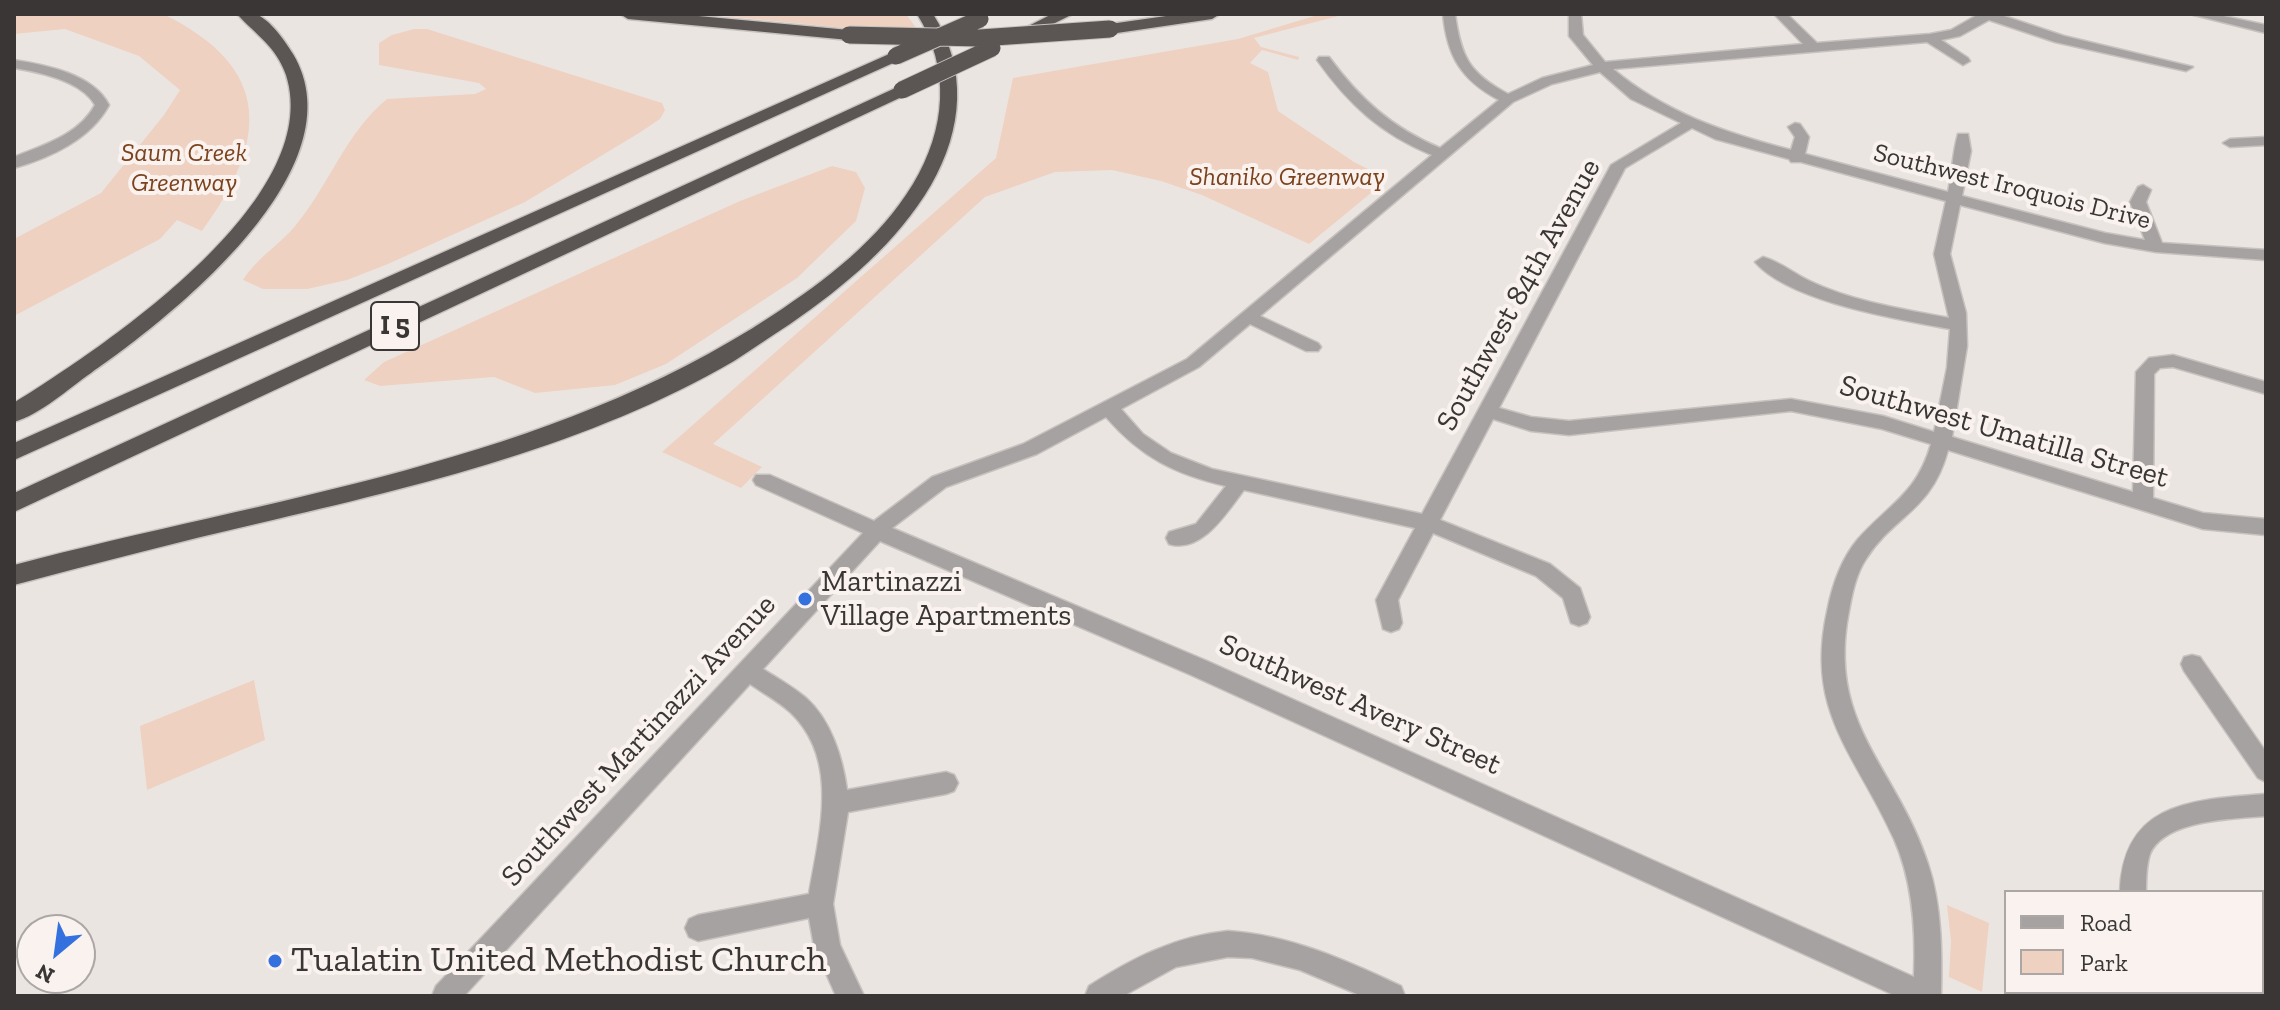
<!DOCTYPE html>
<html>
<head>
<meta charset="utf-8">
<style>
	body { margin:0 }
	#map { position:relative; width:2280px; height:1010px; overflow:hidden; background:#ebe5e2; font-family:"Zilla Slab",serif }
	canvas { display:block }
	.frame { position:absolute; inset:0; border:16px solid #393635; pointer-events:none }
	.legend { position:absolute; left:2004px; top:890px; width:260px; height:104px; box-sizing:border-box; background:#f9f2ef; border:2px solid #aca7a5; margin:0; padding:10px 14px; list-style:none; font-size:24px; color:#393635 }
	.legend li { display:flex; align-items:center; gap:16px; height:40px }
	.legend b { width:40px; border:2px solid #aca7a5 }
	.north { position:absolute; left:16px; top:914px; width:80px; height:80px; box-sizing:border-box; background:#f9f2ef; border:2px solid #aca7a5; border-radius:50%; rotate:209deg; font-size:22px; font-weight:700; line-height:32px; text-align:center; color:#393635 }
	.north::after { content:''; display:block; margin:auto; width:28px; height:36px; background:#3470de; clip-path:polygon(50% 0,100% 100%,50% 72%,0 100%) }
</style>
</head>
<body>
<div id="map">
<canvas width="2280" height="1010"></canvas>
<div class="frame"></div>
<ul class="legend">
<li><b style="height:10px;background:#a5a2a1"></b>Road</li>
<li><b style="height:22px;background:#eed1c0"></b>Park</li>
</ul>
<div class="north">N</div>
</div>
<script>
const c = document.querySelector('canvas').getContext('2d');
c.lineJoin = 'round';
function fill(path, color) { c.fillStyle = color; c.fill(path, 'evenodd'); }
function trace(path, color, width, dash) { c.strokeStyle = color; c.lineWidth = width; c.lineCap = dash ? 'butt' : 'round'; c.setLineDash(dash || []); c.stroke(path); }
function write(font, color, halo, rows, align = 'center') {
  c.font = font + ' "Zilla Slab",serif'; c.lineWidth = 8; c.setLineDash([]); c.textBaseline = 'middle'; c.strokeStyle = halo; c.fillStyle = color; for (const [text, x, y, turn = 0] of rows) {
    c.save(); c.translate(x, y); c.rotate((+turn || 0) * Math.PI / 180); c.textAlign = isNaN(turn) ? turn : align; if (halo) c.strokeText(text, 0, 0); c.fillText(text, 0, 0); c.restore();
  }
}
fill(new Path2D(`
	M14,14h149c111,54 105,127 39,217l-25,-11 -17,19 -146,77v-77l87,-46 63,-78 16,-25 -41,-34 -74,-27 -51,5z
	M703,14h203l11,15h-62z
	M1321,14h25l-92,24 7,9 38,10 -1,3 -36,-10 -12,13 18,9 10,39 76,51 34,17 -79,65 -107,-49 -41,-14 -49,-11 -57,2 -70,25 -272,247 49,23 -21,21 -79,-36 334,-294 17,-80 225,-39z
	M414,29h13l235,74 3,7 -5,9 -21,14 -114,69 -137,62 -41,16 -40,9h-44l-20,-9c14,-23 40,-37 56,-59 32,-40 47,-88 88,-122l88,-5 11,-5 -7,-6 -100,-18v-22l13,-8z
	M832,166l24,6 9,16 -9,33 -59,57 -131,86 -51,21 -80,8 -41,-16 -114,9 -16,-6 20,-18 356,-161z
	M254,680l11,60 -118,50 -7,-64z
	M1947,905l42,18 -7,69 -33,-15 2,-36z`), '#eed1c0');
const minor = new Path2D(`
	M1443,14h12c6,43 14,59 53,80l34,-16 51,-13 -24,-29v-22h12l2,21 22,27 198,-18 -29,-30h13l30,29 113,-9 21,-4 28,-16h19l66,22 129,31 -7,4 -131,-29 -66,-22 -29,16 -19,4 27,18 2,3 -7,4 -36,-23 -314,27c52,44 113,64 178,81l4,-13 -7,-10 7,-4 5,1 9,13 -4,17 143,38c4,-19 5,-41 10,-58h10l3,17 -9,45 143,37 40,7 -15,-38 8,-15 5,-2 8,5 -5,12 16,41 104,7v10l-110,-8 -52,-9 -144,-38 -10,49 16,59 1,33 -15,91 181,55 3,-120 13,-14 24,-3 93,27v12l-93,-27 -13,1 -6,6 -1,124 50,15 63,6v16l-63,-6 -255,-79c-17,62 -53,64 -82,109 -10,15 -14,35 -17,52 -23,114 48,156 79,253 14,42 14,88 13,132h-45l-705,-321 -311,-134 -117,128c14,9 30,18 43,29 25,22 37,61 41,92l99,-18 8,3 4,8 -4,8 -8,3 -98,18 -15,92 7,41 24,51h-28l-22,-50 -5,-28 -111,23 -9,-4 -4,-9 4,-9 9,-4 111,-21c10,-60 32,-134 -19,-182 -12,-11 -27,-19 -40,-28l-286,312h-32l4,-10 427,-453 -107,-48 -3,-5 3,-5h14l104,46 58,-44 91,-33 164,-85 245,-204c-51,-21 -83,-50 -115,-95l2,-3h10c31,42 63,71 111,91l59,-48c-38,-20 -52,-44 -56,-86zM1600,72l31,27 50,24 -70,42 -189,349 -210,-45 -41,-16 -28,-19 -22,-25 78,-42 51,-43 56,27h12l3,-4 -3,-4 -58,-27 253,-214 39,-18zM1692,128l23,11 74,20 2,3h10l145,39 -12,53 15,64c-46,-9 -93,-16 -135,-35 -17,-7 -33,-21 -51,-26l-8,5c35,40 143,57 195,67l-3,39 -13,64 -51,-16 -92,-17 -222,22 -38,-4 -32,-9 126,-240zM1791,411l91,18 49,15c-14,50 -42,60 -73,95 -17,20 -26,47 -31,73 -22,101 29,142 67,227 19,43 22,91 20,138l-707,-316 -315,-133 54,-41 91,-33 69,-37c35,40 68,57 120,69l-30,38 -27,8 -3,6 3,6c33,10 58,-32 75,-54l171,38 -39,72 7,29 8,3 8,-3 3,-6 -4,-23 35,-67 103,43 27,22 8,25 8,3 8,-3 3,-6 -10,-29 -30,-24 -110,-44 53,-101 38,12 38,4z
	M2190,14h24l52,11v8z
	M14,60c32,5 79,14 95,45 -18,34 -59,53 -95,63v-11c29,-12 65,-22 81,-52 -13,-24 -56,-33 -81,-37z
	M2266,137v8l-36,2 -7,-4 7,-4z
	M2192,655l8,2 66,95v30l-8,-4 -74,-107 -3,-7 3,-7z
	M2266,794v22c-32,3 -101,3 -116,38 -4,12 -4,26 -4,38h-26c3,-91 73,-92 146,-98z
	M1228,931c62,4 117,29 173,55l4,10h-43l-62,-26 -48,-12 -24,-1 -52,10 -53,29h-38l4,-10c44,-28 87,-50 139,-55z
	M2117,992h26l1,4h-28z`);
const highway = new Path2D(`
	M237,14c5,0 14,-1 18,0 15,5 30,27 38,40 68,114 -121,263 -202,319 -23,16 -50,41 -77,49v-19c88,-55 312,-203 272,-328 -10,-29 -30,-40 -49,-61z
	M620,14h57l172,16 8,5 -8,5 -221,-21z
	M917,14h16c35,55 30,115 -2,171 -34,58 -86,101 -141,139 -19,12 -37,25 -56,37 -144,84 -312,124 -474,162 -82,19 -164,40 -246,62v-20c257,-68 533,-101 759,-250 53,-35 106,-75 140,-131 33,-55 38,-115 4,-170z
	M1052,14h21l-54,27 -6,2 -8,-5z
	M1180,14h40l-8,5 -102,15 -8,-5 8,-5z
	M896,51l6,2v6l-888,401v-17z
	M902,85l6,1 2,4 -2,4 -894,418v-19z`);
trace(minor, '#c7c2bf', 3);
trace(highway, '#c7c2bf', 3);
fill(minor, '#a5a2a1');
fill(highway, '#5b5653');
const highwayBridge = new Path2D(`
	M849,35l131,3 130,-9
	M896,56l84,-37
	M902,90l90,-42`);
trace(highwayBridge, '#c7c2bf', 19, []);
trace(highwayBridge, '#5b5653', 17);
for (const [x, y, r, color] of [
	[805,599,8,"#3470de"],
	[275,961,8,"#3470de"]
]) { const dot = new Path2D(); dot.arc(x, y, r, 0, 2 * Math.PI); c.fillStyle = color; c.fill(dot); trace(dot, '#f9f2ef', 3); }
write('italic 26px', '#7b421d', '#f9f2ef', [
	["Saum Creek",184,154],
	["Greenway",184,184],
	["Shaniko Greenway",1287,178]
]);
write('26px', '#393635', '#f9f2ef', [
	["Southwest Iroquois Drive",2012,187,14]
]);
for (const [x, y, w] of [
	[395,326,48]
]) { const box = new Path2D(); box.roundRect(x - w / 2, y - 24, w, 48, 6); c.fillStyle = '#f9f2ef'; c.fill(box); trace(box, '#393635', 2); }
write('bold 28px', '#393635', null, [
	["I 5",395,326]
]);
write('30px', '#393635', '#f9f2ef', [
	["Southwest 84th Avenue",1519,295,-61],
	["Southwest Umatilla Street",2004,432,16],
	["Southwest Avery Street",1360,705,24],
	["Southwest Martinazzi Avenue",639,741,-47]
]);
write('30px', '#393635', '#f9f2ef', [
	["Martinazzi",821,582],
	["Village Apartments",821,616]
], 'left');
write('36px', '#393635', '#f9f2ef', [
	["Tualatin United Methodist Church",291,961]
], 'left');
</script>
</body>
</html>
